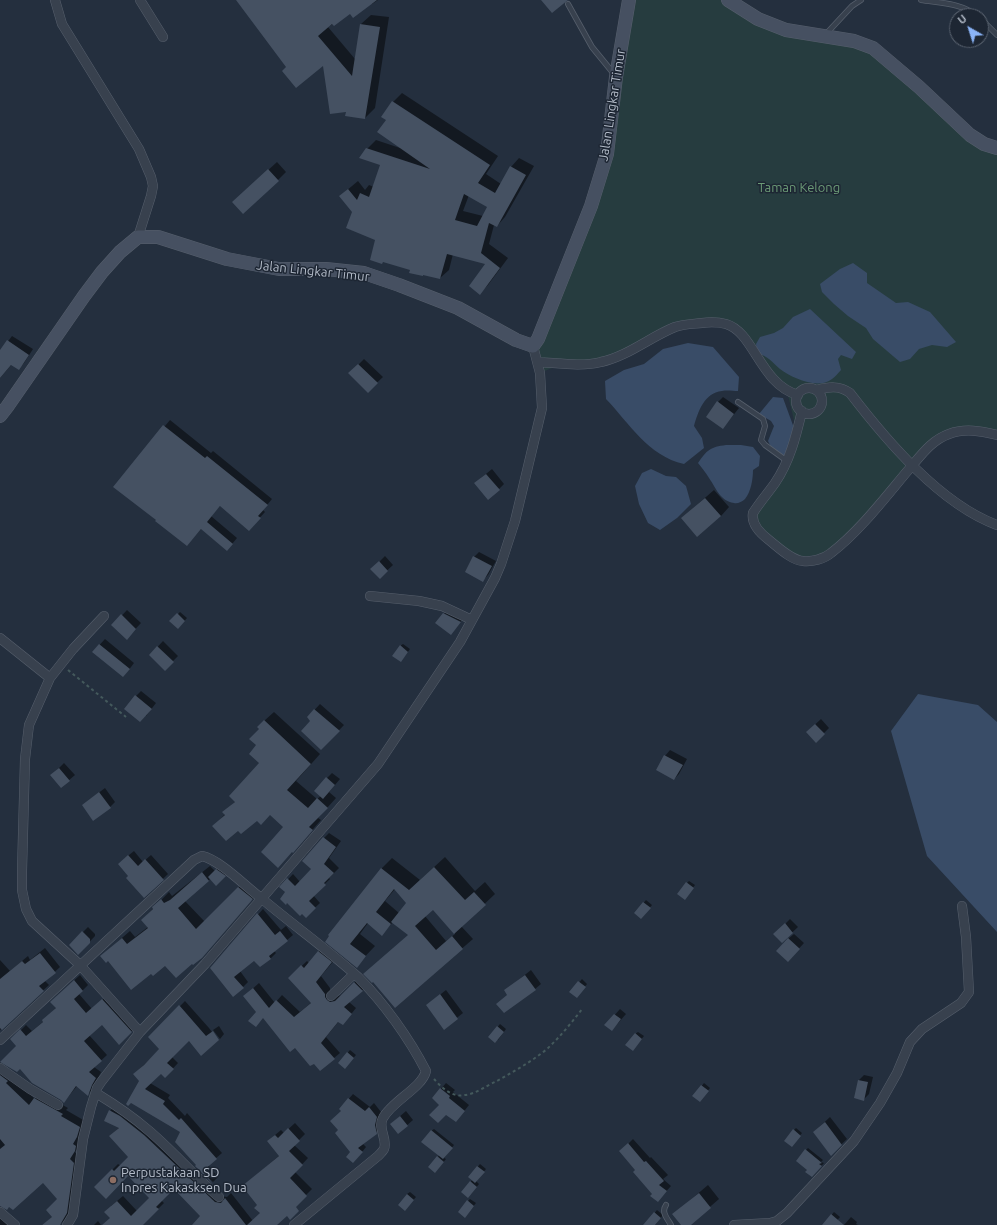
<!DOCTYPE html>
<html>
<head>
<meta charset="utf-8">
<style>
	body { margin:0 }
	#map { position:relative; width:997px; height:1225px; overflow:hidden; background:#242f3e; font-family:Ubuntu,sans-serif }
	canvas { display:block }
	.north { position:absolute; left:949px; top:8px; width:40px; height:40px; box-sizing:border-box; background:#1d2633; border:1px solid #59626f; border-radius:50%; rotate:321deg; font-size:11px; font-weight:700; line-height:16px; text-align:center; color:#b4bcc9 }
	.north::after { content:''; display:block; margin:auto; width:14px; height:18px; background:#8ab4f8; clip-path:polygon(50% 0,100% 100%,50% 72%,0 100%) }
</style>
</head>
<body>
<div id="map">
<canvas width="997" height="1225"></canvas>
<div class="north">U</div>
</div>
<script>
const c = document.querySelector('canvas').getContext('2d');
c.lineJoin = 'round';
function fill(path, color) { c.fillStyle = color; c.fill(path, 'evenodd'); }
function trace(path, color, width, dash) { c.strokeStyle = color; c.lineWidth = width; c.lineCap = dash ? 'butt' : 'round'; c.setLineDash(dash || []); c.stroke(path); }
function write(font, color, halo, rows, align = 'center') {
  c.font = font + ' Ubuntu,sans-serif'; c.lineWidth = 3; c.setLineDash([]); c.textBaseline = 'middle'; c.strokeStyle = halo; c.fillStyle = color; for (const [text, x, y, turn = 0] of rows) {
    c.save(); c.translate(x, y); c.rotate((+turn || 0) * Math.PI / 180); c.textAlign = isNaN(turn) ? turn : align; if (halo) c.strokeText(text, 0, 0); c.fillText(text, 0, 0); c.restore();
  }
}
fill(new Path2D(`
	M629,0h99l30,19 115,29 80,72 44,27v288l-26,-5 -38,13 -102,110 -37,5 -29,-21 -12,-24 23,-31 21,-49 -10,-42 -53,-64 -35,-4 -23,4 -86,37 -26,-1 -24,10 -6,-27 73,-192z`), '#263c3f');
fill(new Path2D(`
	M853,263l14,10v10l29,20 12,-1 22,10 26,30 -9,5 -15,-2 -13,4 -9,10 -10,3 -27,-23 -7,-11 -18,-12 -14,-12 -12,-12 -2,-8 20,-15z
	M810,309l46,43 -4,7 -11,-4 -3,4 3,11c-3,3 -6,7 -9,9 -14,11 -40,-1 -52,-10 -9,-8 -11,-12 -23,-16l-1,-9 4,-7 14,-4 9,-5 10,-11z
	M688,343l25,4 26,30 -1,14c-5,0 -11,-1 -16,0 -18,2 -24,21 -28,35l8,12 2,10 -20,16c-36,-8 -55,-41 -78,-65l-1,-18 19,-11 20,-6 19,-15z
	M773,397l10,1 11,30 -9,30 -14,-11 -3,-6 6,-15 -3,-5 -12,-7z
	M726,445h15l12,2 7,9 -1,10 -6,4c0,9 -2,22 -8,29 -3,3 -8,5 -11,4 -14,-2 -18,-15 -25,-25 -3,-5 -7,-10 -11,-15 9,-13 12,-16 28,-18z
	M651,469l15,7 10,1 10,9 5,18 -14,14 -17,12 -12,-7 -9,-19 -4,-18 7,-13z
	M918,694l60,11 19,17v210l-70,-76 -36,-125z`), '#394c67');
fill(new Path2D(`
	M237,0h141l-6,4v-1l-21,9 -23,15 27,32 6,-35 10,-9 18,2 -14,91 -10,10 -18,-8 -23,-46 -37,3z
	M402,93l96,63 -12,18 15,10 10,-17 8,-9 15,8 -29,51 -8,9 -3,-1 -5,19 19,14 -20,27 -8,8 7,-30 -34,-9 -4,16 -9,8 -16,-4 -1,1 -12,-6 -34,-30 -37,-43 18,-15 7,9 4,-5 5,2 7,-22 -14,-16 9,-9 24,8 -13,-28 6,-18zM469,195l19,12 -5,9 -20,-5z
	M277,162l9,10 -8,8 -36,14z
	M12,336l21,13 -9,14 -5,5 -7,-4 -12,14v-26z
	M364,359l19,18 -15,14 -18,-18z
	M723,397l16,11 -16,20 -5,-26z
	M170,420l41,33 2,-2 59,48 -9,11 2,2 -11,12 -33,-19 -10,11 26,22 -5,6 -30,-16 -15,17 -72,-59z
	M492,469l12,15 -5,5 -18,-11z
	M714,490l15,17 -8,9 -30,-6z
	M479,552l17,9 -8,14 -5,5 -9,-23z
	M385,556l8,9 -13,12 -8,-8z
	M449,608l16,8 -9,12 -12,-14z
	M127,610l14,13 -14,15 -14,-13z
	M180,612l7,6 -9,10 -7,-7z
	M105,639l29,24 -6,8 -35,-19z
	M163,641l15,15 -13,13 -15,-14z
	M403,644l7,5 -9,12 -1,-15z
	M141,691l15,12 -10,13 -10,-20z
	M320,704l24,21 -23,24 -9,-29 -4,-3z
	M274,712l46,42 -24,27 21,18 4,-3 6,-18 5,-5 8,6 -11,13 7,6 -18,20 3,2 -28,32 -8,-25 -15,-13 -32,15 -24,-3 11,-12 -1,-2 12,-11 24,-38 -2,-18 2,-16 4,-8z
	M821,719l8,9 -13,13 -9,-9z
	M670,750l17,9 -8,15 -5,5 -9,-23z
	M64,763l11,12 -14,12 -4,-17z
	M105,788l10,14 -5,5 -21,-7z
	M329,833l12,8 -12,17 10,10 -10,10 1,1 -17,16 7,8 -14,13 -25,-29 12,-13 7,8 13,-13 11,-31z
	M134,851l9,11 8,-7 17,19 -24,23 -15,-21 -5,-17z
	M445,857l30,34 10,-9 10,12 -34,32 12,13 -78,67 14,-71 -16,-13 -11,12 -14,-11 -8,11 15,12 -19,20 -26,-31 52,-67 10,-10 28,22zM395,889l13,14 -9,10 -14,-12zM433,909l22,25 -9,7 -21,-25z
	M222,865l8,6 -14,13 -6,-5 -25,22 20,21 41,-42 14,11 -59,67 -36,6 -57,-4 -7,-4 29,-25 5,6 13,-10 -6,-7 27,-28 3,4 38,-30 5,5z
	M689,881l6,4 -8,11v-13z
	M646,900l6,5 -8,10 -9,-2z
	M263,909l18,21 5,-4 7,9 -19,16 2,2 -5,5 -11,8 -6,-7 -14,12 8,11 -5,5 -32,-19z
	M790,919l8,8 -16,15 -7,-8z
	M88,927l7,7v2l-17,18 -8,-9z
	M794,934l10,9 -11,12 -5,-16z
	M324,946l13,11 -16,19 9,12v3l6,6 5,-2 19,-18 8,8 -19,17 7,6 -8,10 -9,3 -13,16 14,16 -6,5 -20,4 -57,-50 -7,-21 9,-8 16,20 7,-8 18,17 12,-10 -23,-24 18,-17 2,2z
	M45,948l15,19 -15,14 4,4 -49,45v-70l10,11 18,-15 2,4z
	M531,970l10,14 -6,5 -27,5 -2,-4z
	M80,975l8,10 -9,9 13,15 17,-15 28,32 -18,18 -17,-20 -13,11 18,20 -13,12 7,5 -8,17 -5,5 -11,-8 -13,16 -52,-63 14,-14 6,6 12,-10 12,-13 1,-12z
	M582,979l5,5 -8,10 -8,-2z
	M446,990l17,23 -19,15 -17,-23z
	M185,1001l24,27 9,12h-29l-17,17 6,6 -13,14 -4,-4 -11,10 20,12 -2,3 17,18 2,-3 35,40 -14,12 10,12 -5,5 -17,-16 1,-1 -15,-33 -51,-31 10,-20 -7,-7 27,-25 -11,-12z
	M620,1009l6,5 -14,16 -6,-5z
	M500,1024l6,5 -8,11 -9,-3z
	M219,1026l5,8 -4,5 -7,-9z
	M638,1032l6,4 -9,11v-13z
	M350,1050l6,5 -9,10 -8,-2z
	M0,1062l2,5 9,10 24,22 6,-6 27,15 -2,2 19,11 -2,10 -5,7 3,2v4l-6,8 4,5 -6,49 -6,12 -8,7h-17l11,-8 6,-18 -16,-18 -33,24 -10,-1z
	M864,1075l9,2 -4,17 -6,6 -4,-20z
	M446,1083l9,7 -2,2 16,13 -8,10 -20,-10 -8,-7z
	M704,1083l6,5 -8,10 -8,-2z
	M353,1094l17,13 4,-4 7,9 -2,8 2,8 -19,15 4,4 -8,10 -7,-5 -12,-22 3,-20 -2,-1z
	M116,1105l105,91 6,1 4,-4 22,28 8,-8 -3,-8 -15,-19 37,-31 -12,-14 13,-11 3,3 11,-10 10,11 -11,11 14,13 -13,14 17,17 -36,36h-82l7,-9 -27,-28 -13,12 3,3 -22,22h-38l7,-7v-12l12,-10 14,15 13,-13 -22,-23 -33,12 23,-23 3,2 8,-9 -19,-21 10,-9 -10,-16z
	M406,1111l7,9 -15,13 -7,-9z
	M830,1117l17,22 -16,15 -17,-22z
	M796,1128l6,5 -8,10v-13z
	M434,1129l20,16 -10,13 2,1 -9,11 1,-13 1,-2 -8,-24z
	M633,1139l17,19 1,-1 17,18 -5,4 8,7 -9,10 -9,-2 -16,-24 -12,-23z
	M808,1148l15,12 -2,2 3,1 -12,13 -4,-7 -2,-19z
	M480,1164l6,5 -10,12 3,3 -8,10 -9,-2 11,-13 -4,-2z
	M708,1185l11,14 -30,26h-7l-8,-11z
	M410,1192l6,5 -9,10v-13z
	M470,1199l6,4 -9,11 1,-13z
	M657,1210l6,5 -8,10h-6l-3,-2z
	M834,1212l6,5 -7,8h-10z
	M0,1216l11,9h-11z
	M851,1217l6,5 -1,2 2,1h-14z
	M98,1221l3,4h-7z`), '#0007');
fill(new Path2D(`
	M236,0h141l-24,18 -3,-4 -16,12 -2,-2 -14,12 34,40 8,-52 20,3 -15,92 -20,-3 1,-4 -16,2 -7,-48 -27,22 -14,-17 4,-4z
	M541,0h27l-16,13z
	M392,101l98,64 -12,18 17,10 15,-27 16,9 -29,52 -8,-4 -8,30 19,15 -20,27 -11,-9 16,-22 -38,-10 -7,25 -17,-4v1l-14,-3 1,-3 -27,-8 -1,2 -12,-4 5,-20 -29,-12 6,-16 -13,-16 9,-7 9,11 3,-7 9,4 11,-32 -21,-7 7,-10 64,21 -53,-37 9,-12 -5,-3zM464,194l23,13 -10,19 -22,-6z
	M268,169l11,12 -36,33 -11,-12z
	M7,340l22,15 -10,15 -8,-5 -11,13v-28z
	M358,364l20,19 -10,10 -20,-20z
	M717,401l17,13 -11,15 -17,-12z
	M163,425l42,33 2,-2 61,49 -10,11 3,2 -12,13 -29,-25 -13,16 26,22 -6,7 -26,-22 -14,17 -32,-25 1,-1 -43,-33z
	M486,474l14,16 -12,10 -14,-17z
	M705,498l16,18 -24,21 -16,-19z
	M473,556l19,10 -9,16 -18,-10z
	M379,561l9,10 -8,8 -10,-10z
	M177,613l8,8 -7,8 -9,-8z
	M443,613l18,9 -10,13 -16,-12z
	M121,614l15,15 -9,11 -16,-15z
	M99,644l31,25 -7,8 -31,-25z
	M400,645l8,7 -7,10 -9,-6z
	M157,646l17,16 -9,9 -16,-16z
	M135,695l17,14 -12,13 -16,-13z
	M314,709l26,22 -19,19 -20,-19 9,-10 -3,-4z
	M264,720l47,44 -24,26 21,18 9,-10 11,10 -19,19 4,3 -20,23 -1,-1 -14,16 -17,-16 22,-25 -13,-12 -9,10 -4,-4 -16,13 -3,-3 -12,10 -14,-15 13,-11 -3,-3 13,-10 -6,-6 30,-33 -10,-9 7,-9 -7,-6 10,-10 -2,-2z
	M815,724l10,10 -9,9 -10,-11z
	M664,755l19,10 -9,15 -18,-10z
	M59,768l11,13 -9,7 -11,-13z
	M326,777l9,8 -12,14 -9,-8z
	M99,792l12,16 -18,13 -11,-16z
	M323,837l13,10 -12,17 10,9 -10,10 2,2 -17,16 7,7 -10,10 -4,-4 -2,2 -13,-13 -1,2 -6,-6 5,-7 -6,-5 8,-9 8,8 16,-17 -9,-8z
	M128,855l10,11 7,-7 19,21 -20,18 -18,-20 2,-2 -10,-12z
	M434,867l31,33 9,-8 12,13 -32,29 -21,-24 -18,16 21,24 16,-14 11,13 -68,59 -22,-26 -1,1 -9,-9 45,-39 -17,-13 15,-19 -12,-14 -18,23 15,12 -9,12 -15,-13 -17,21 16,12 -9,12 -32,-26 4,-6 -1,-1 53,-67 28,22z
	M216,869l10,7 -10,10 -8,-9z
	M202,872l7,9 -31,27 18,21 42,-42 15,12 -51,59 -9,7 -1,-1 -16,14 -11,-12 -12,10 -2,-2 -20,16 -23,-29 -2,2 -6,-7 22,-18 5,6 21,-16 -7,-8 12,-11 -1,-2 9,-8 3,4 6,-3z
	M686,882l8,6 -9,12 -8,-6z
	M643,902l8,6 -10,11 -7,-6z
	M257,913l18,22 5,-4 8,10 -19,15 2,3 -11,8 -6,-6 -20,16 10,11 -11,9 -23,-29z
	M785,923l8,10 -11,10 -9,-9z
	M82,931l8,8v4l-12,12 -9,-10z
	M788,938l12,11 -12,13 -12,-11z
	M318,951l14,11 -16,20 9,12v3l2,3 3,2 5,-1 19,-19 9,9 -19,16 8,7 -9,11 -5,-3 -17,21 14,16 -15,12 -6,-7 -4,2 -15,-18 -5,4 -27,-34 -7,9 -8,-6 8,-9 -13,-16 10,-8 16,20 7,-8 18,17 17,-14 -23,-25 13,-13 3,3z
	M40,953l16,20 -17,13 5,5 -42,39 -2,-2v-49l22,-18 3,3z
	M525,975l11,15 -32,23 -8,-9 11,-9 -3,-5z
	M74,980l9,11 -9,8 12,14 16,-14 30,33 -13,13 -17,-20 -18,16 18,20 -13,11 7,6 -4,7 -4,11 -12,-10 -12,17 -3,-3 -29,-17 -12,-14 -3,3 -17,-10 16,-16 -6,-7 10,-10 6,7 17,-14 -1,-2 14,-12 -6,-6z
	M578,981l8,6 -9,11 -8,-6z
	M440,994l18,25 -14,11 -18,-25z
	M179,1005l27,31 7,-5 6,9 -18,16 -12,-15 -22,22 7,6 -9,9 -4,-4 -16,15 20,12 -2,3 16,16 2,-2 36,41 -14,12 10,13 -18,-18 1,-1 -21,-23 5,-10 -49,-29 -3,3 -2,-2 13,-23 -6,-7 11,-9 15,-16 -11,-12z
	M614,1014l7,5 -9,12 -8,-6z
	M497,1026l7,6 -9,11 -7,-6z
	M635,1033l7,6 -9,12 -8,-6z
	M347,1052l7,6 -9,11 -7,-6z
	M0,1075l8,6 -2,2 23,22 5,-7 29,16 -2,2 19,11 -3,10 -4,7 3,2 -1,5 -5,8 4,4 -7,50 -7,12h-18l10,-8 -6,-7 11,-11 -14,-16 -30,27 -4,-3 -2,3 -7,-4v-57l5,-4 -5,-6z
	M858,1080l10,2 -4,19 -10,-3z
	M701,1085l8,6 -9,11 -8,-6z
	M440,1088l10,8 -1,2 16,13 -9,11 -10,-7 -8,8 -9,-8 10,-10 -7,-7z
	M348,1098l17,13 4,-4 8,10 -2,8 2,9 -19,14 5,4 -10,11 -7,-6 4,-5 -15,-19 3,-3 -8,-9 11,-10 -2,-2z
	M109,1110l11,6 24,19 71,67 6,1 4,-5 21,27h-54l8,-9 -26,-27 -18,18 3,2 -16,16h-41l8,-7 -6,-6 13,-11 14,15 18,-18 -21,-22 -22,23 -12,-12 18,-18 2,2 14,-14 -19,-21 10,-8 -15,-7z
	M400,1116l8,10 -10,8 -8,-10z
	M825,1122l17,23 -11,11 -18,-24z
	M288,1128l12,13 -11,10 14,14 -13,13 17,18 -11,11 3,4 -9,9 -3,-4 -10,9h-30l13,-12 -6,-5 3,-3 -15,-19 37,-30 -12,-15 8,-6 3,3z
	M793,1129l8,7 -9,11 -8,-6z
	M431,1130l22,18 -10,11 -22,-17z
	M628,1143l16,19 2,-1 18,20 -5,4 8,6 -9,11 -8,-6 2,-2 -19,-22 2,-2 -16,-19z
	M805,1149l17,14 -3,1 3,2 -10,11 -7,-5 2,-2 -11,-9z
	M437,1156l7,6 -9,11 -7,-6z
	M477,1166l8,6 -10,11 -7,-6z
	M470,1181l7,6 -9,11 -7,-6z
	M699,1193l12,15 -20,17h-10l-9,-11z
	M407,1194l7,6 -9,11 -7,-6z
	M467,1200l7,6 -9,12 -7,-6z
	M654,1212l7,6 -6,7h-12z
	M831,1214l13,11h-22z`), '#455162');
const service = new Path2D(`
	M921,0c19,3 41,3 56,16
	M568,4l24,43 22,27
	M981,19l16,16
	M826,34l26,-28 9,-6
	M738,402l25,17 2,7 -4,14 4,5 22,16
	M666,1205c-5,7 1,13 5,20`);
const minor = new Path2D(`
	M55,0l7,24 77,125 12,28 2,9 -2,10 -13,41
	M140,0l23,37
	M538,362c20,1 43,5 63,0 27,-6 49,-25 74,-35 9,-3 18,-3 27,-4 8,-1 16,-1 24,1 28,8 34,60 72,71
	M796 401a13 13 0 1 1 26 0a13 13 0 1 1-26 0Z
	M816,390c13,-3 23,-5 34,3 36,47 90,111 147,132
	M802,411c-6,25 -12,50 -27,72 -7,10 -15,19 -22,30 -2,11 8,21 16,27 9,7 22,20 34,21 9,1 21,-2 28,-8 29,-22 56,-58 79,-85 12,-14 22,-28 39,-34 16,-6 32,-3 48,1
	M370,596l49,5 23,5 30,14
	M0,638l50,40 23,-29 31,-33
	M50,678l-21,47 -4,34 -3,112v19l4,19 6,12 48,44 60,67
	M331,996l23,-22
	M0,1040l194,-180 8,-4c18,4 43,30 59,42 32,27 66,51 97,79 26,26 51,61 68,94 -4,17 -34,30 -43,47 -6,10 5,21 1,31 -1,2 -4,5 -6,7l-84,69
	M0,1068l30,21 28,16
	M96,1093c18,11 36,23 52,37 25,21 46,46 71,67
	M0,1212l15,13
	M67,1225l6,-10 10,-76 8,-32 6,-19 4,-6 39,-50 65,-68 173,-200 82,-122 35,-64 6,-14 14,-43 27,-113 -2,-35 -7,-27
	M734,1225l36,-2 7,-2 10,-8 67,-72 26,-38 17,-30 13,-31 12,-13 39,-26 8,-11 -3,-55 -4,-31`);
const secondary = new Path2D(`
	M728,0l30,19 28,11 68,11 19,7 46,39 51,48 14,9 13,4
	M0,416l7,-9 77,-111 18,-24 18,-20 18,-15h20l69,22 52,10h47l38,4 35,12 59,23 58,32 17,6 5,-7 53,-133 16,-52 9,-77 13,-77`);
trace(service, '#565f6c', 6);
trace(minor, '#565f6c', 10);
trace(secondary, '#565f6c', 14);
trace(new Path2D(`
	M68,670l58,47
	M434,1079c7,8 18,19 31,16 10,-1 21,-9 30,-13 18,-10 36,-20 52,-33 13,-12 25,-27 36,-41`), '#44595c', 2, [3, 3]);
trace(service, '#38414e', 4.5);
trace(minor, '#38414e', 9);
trace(secondary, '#465061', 13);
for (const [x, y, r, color] of [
	[113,1180,4,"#8d6e63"]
]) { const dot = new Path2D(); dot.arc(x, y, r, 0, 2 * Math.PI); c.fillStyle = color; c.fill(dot); trace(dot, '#1d2633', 1.5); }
write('13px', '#b4bcc9', '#1d2633', [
	["Jalan Lingkar Timur",612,105,-81],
	["Jalan Lingkar Timur",313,271,6]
]);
write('13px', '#6b9a76', '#1d2633', [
	["Taman Kelong",799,188]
]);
write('13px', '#b4bcc9', '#1d2633', [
	["Perpustakaan SD",121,1173],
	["Inpres Kakasksen Dua",121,1188]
], 'left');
</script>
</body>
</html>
